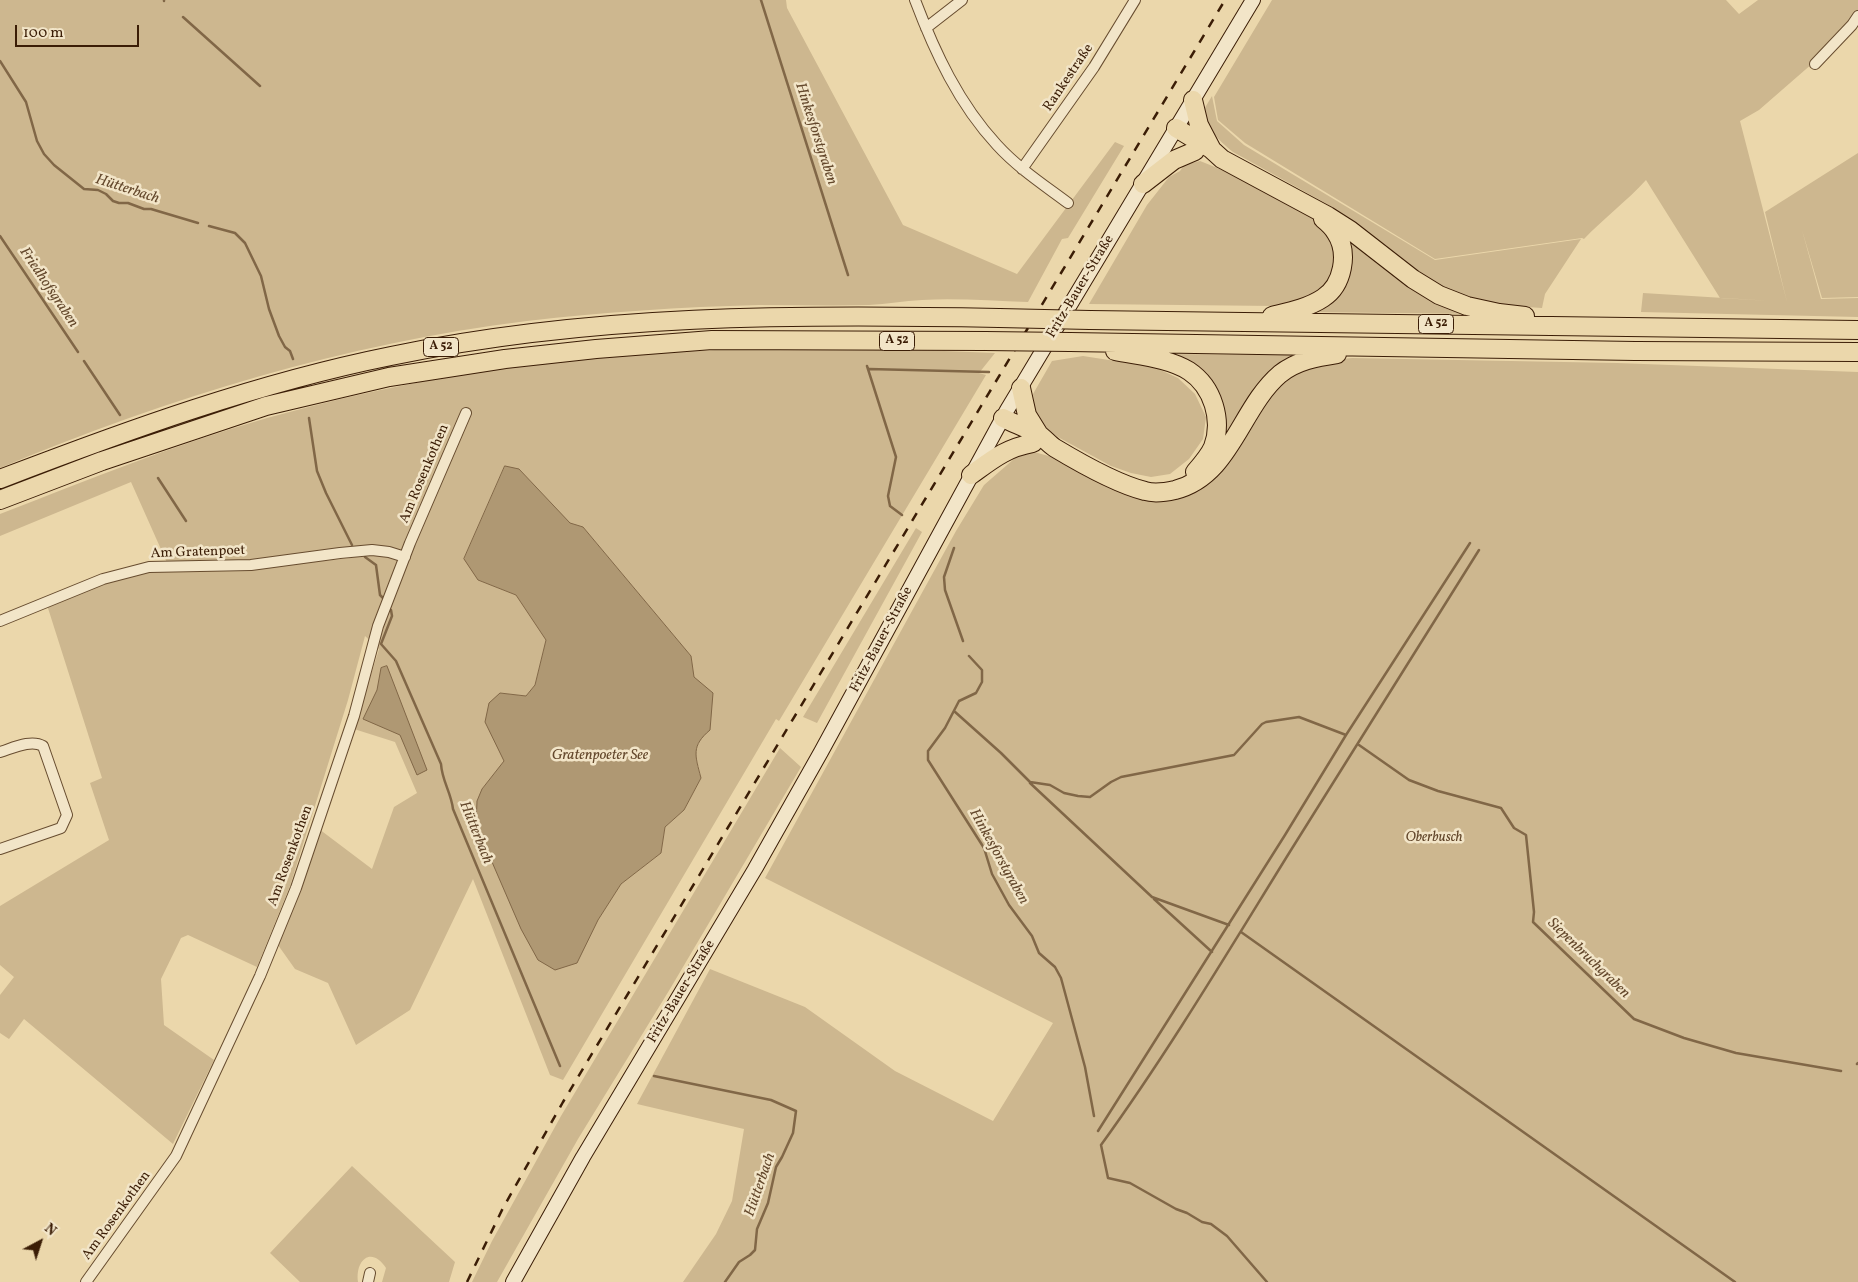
<!DOCTYPE html>
<html>
<head>
<meta charset="utf-8">
<style>
	body { margin:0 }
	#map { position:relative; width:1858px; height:1282px; overflow:hidden; background:#ebd7ab; font-family:Vollkorn,serif }
	canvas { display:block }
	.north { position:absolute; left:15px; top:1217px; width:50px; height:50px; -webkit-text-stroke:4px #f2e5c8; paint-order:stroke; rotate:40deg; font-size:14px; font-weight:700; line-height:20px; text-align:center; color:#3b1d06 }
	.north::after { content:''; display:block; margin:auto; width:18px; height:22px; background:#3b1d06; clip-path:polygon(50% 0,100% 100%,50% 72%,0 100%) }
	.scale { position:absolute; left:15px; top:25px; width:124px; height:22px; box-sizing:border-box; border:2px solid #3b1d06; border-top:0; padding-left:6px; font-size:15px; line-height:18px; white-space:nowrap; color:#3b1d06; -webkit-text-stroke:4px #f2e5c8; paint-order:stroke }
</style>
</head>
<body>
<div id="map">
<canvas width="1858" height="1282"></canvas>
<div class="north">N</div>
<div class="scale">100 m</div>
</div>
<script>
const c = document.querySelector('canvas').getContext('2d');
c.lineJoin = 'round';
function fill(path, color) { c.fillStyle = color; c.fill(path, 'evenodd'); }
function trace(path, color, width, dash) { c.strokeStyle = color; c.lineWidth = width; c.lineCap = dash ? 'butt' : 'round'; c.setLineDash(dash || []); c.stroke(path); }
function write(font, color, halo, rows, align = 'center') {
  c.font = font + ' Vollkorn,serif'; c.lineWidth = 5; c.setLineDash([]); c.textBaseline = 'middle'; c.strokeStyle = halo; c.fillStyle = color; for (const [text, x, y, turn = 0] of rows) {
    c.save(); c.translate(x, y); c.rotate((+turn || 0) * Math.PI / 180); c.textAlign = isNaN(turn) ? turn : align; if (halo) c.strokeText(text, 0, 0); c.fillText(text, 0, 0); c.restore();
  }
}
fill(new Path2D(`
	M0,0h786l1,8 116,217 114,49 98,-132 9,4 -56,92 -6,1 -34,63c-35,-1 -71,-4 -106,-2 -18,1 -35,4 -53,5 -36,1 -73,0 -110,0 -78,2 -155,7 -232,16 -181,22 -359,77 -527,147z
	M1272,0h454l13,14 19,-14h100v11l-9,12 -36,40 -54,47 -19,11 47,181 -22,-90 93,-59v144l-36,1 -20,-68 19,69 37,-1v19l-217,-5 2,-19 129,8 -52,-3 -74,-118c-19,21 -42,38 -62,59l-2,-1 -147,21 -190,-116 -27,-23 -4,-23z
	M1212,96l5,25 27,24 191,115 146,-21 -36,55 -3,14 -30,-2 -32,-5 -25,-9 -22,-10 -51,-39 -55,-39 -94,-52c-17,-14 -22,-20 -30,-41z
	M1200,161c27,10 53,24 79,38 13,6 30,12 40,23 12,14 21,31 15,49 -9,27 -33,31 -58,35l-187,-2 58,-99 22,-28 11,-6 4,-6z
	M1356,238l125,76 -180,-2 15,-6 32,-63z
	M762,348l132,1 101,4 -16,20 7,2 -207,346 -3,-2 -213,361 -13,-5 -77,-196 -63,131 -54,35 -28,-62 -33,-14 -17,-24 41,-116 53,40 22,-62 23,-14 -22,-51 -41,-13 25,-80 -14,-13 -17,64 -58,186 -33,81 -69,-32 -7,3 -20,41 3,46 50,35 -41,84 -149,-125 -15,20 -9,-6v-38l14,-18 -14,-12v-59l109,-66 -19,-57 12,-5 -55,-173 58,-23 44,-12 102,-1 99,-11 -3,-10 -95,14 -84,3 -37,-83 -131,54v-22c88,-34 176,-70 267,-96 100,-28 203,-48 306,-59 63,-7 126,-8 189,-11zM519,469l51,55 13,3 108,129 9,82 -5,15 6,25 -17,32 -19,17 -4,26 -40,31 -23,36 -116,-131 23,-28 -5,-68 26,3 9,-11 11,-45 -30,-45 -38,-15z
	M1157,354l151,1 -76,80 -12,-1 -3,-40z
	M1083,356l71,11 24,11 17,16 11,23 -3,22 -14,20 -19,15 -19,3 -20,-4 -20,-7 -55,-30 -16,-13 -6,-15 -1,-14 19,-33z
	M1352,358l265,5 241,9v910h-1175l33,-48 16,-33 12,-72 -107,-25 73,-135 95,38 90,64 98,50 60,-98 -288,-145 191,-347 28,-46 38,-33h12l151,41 84,-98 27,-24 35,-11z
	M916,528l6,4 -105,191 -14,-6z
	M780,748l21,19 -131,222 -92,150 -81,143h-25l20,-41 69,-125z
	M352,1166l103,96 -6,20h-67l4,-14c-14,-22 -31,-9 -28,14h-58l-30,-29z`), '#cdb78f');
const water = new Path2D(`
	M505,466l14,3 51,54 13,4 108,129 3,21 19,16 -3,37c-19,16 -15,25 -9,48l-17,32 -19,17 -4,26 -40,31 -23,36 -21,43 -22,7 -17,-10 -17,-31 -45,-104 1,-24 5,-12 22,-28 -19,-39 4,-19 11,-10 26,3 9,-11 11,-45 -30,-45 -38,-15 -14,-21z
	M387,666l40,104 -10,5 -17,-40 -37,-16 14,-29 4,-22z`);
fill(water, '#af9873');
trace(water, '#816747', 1);
trace(new Path2D(`
	M164,0v1
	M761,0l87,275
	M183,17l77,69
	M0,61l26,41 11,39 7,13 10,11 30,24 14,1 8,4 7,7 6,2h9l16,6h7l47,14
	M209,226l26,7 10,10 16,33 8,33 10,27 6,11 5,4 3,8
	M0,236l78,116
	M84,361l36,54
	M867,366l29,91 -8,39 2,10 12,9
	M869,369l120,3
	M309,418l8,53 9,22 26,52
	M158,478l28,43
	M954,548l-10,29 1,13 18,51
	M365,557l11,8 4,30 3,3
	M391,610l1,6 -11,28 15,17 45,103c1,17 10,28 12,45l107,257
	M969,656l13,14v12l-6,11 -17,8 -14,27 -17,23v9l56,88 8,26 17,31 23,31 7,17 16,14 6,11 24,89 9,49
	M954,711l47,42 29,29 20,3 14,8 14,3 12,1 21,-15 10,-5 113,-22 28,-31 4,-2 33,-5 47,18
	M1359,745l50,35 29,11 63,17 13,20 12,7 8,77 -1,10 101,97 50,19 52,15 105,18
	M1030,783l122,114 77,28
	M1154,899l58,53
	M1241,932l494,350
	M1857,1064l1,-1
	M654,1076l117,24 25,11 -3,22 -11,24 -6,10 -8,36 -11,26 -2,21 -5,5 -11,7 -14,20
	M1098,1131l187,-296 61,-100 124,-192
	M1267,1282l-40,-46 -16,-12 -9,-2 -15,-9 -11,-4 -46,-26 -22,-5 -7,-33c68,-94 128,-195 190,-295 62,-100 125,-200 188,-300`), '#816747', 2.5);
const minor = new Path2D(`
	M915,0c20,53 44,104 82,145 21,23 47,40 71,58
	M926,28l36,-28
	M1815,64l37,-39 6,-9
	M1022,169l72,-102 41,-67
	M0,621l103,-42 46,-12 102,-2 89,-12 32,-3 17,2 16,5
	M0,752c13,-4 31,-13 43,-6l24,69 -6,13 -61,21
	M86,1282l90,-126 84,-180 36,-88 58,-172 24,-90 32,-83 56,-130
	M368,1282l2,-9`);
const secondary = new Path2D(`
	M513,1282l70,-125 172,-288 66,-117 186,-342 246,-410`);
const motorway = new Path2D(`
	M1193,100l6,25 12,23
	M1176,128l35,21 11,10 106,57 22,14 63,49 26,16 28,11 32,7 26,3
	M1143,184l31,-24 21,-9
	M1272,316c16,-4 36,-8 51,-18 20,-13 26,-45 13,-65 -3,-5 -8,-10 -13,-14
	M1090,320l768,10
	M1070,342l565,9 223,1
	M1115,351c24,5 53,7 74,20 24,16 34,49 24,76 -4,9 -11,17 -18,25
	M1021,388l6,27 13,21
	M1003,418c12,6 26,11 38,18 5,4 9,9 14,12 25,15 62,36 90,43 10,3 21,1 30,-1 56,-14 65,-82 105,-116 16,-13 37,-17 57,-20
	M971,475c22,-16 35,-27 62,-32
	M0,479c128,-49 257,-96 391,-123 200,-42 405,-42 608,-38
	M0,500l102,-39 164,-55 123,-29 116,-18 91,-10 116,-9 273,1`);
trace(minor, '#674c2f', 12);
trace(secondary, '#3b1d06', 16);
trace(motorway, '#3b1d06', 20);
trace(minor, '#f2e5c8', 10);
trace(secondary, '#f2e5c8', 14);
trace(motorway, '#ebd7ab', 18);
trace(new Path2D(`
	M467,1282l36,-74 60,-106 662,-1102`), '#3b1d06', 2.5, [9, 9]);
const motorwayBridge = new Path2D(`
	M999,318l91,2
	M985,341l85,1`);
trace(motorwayBridge, '#3b1d06', 20, []);
trace(motorwayBridge, '#ebd7ab', 18);
for (const [x, y, w] of [
	[1436,324,35],
	[897,341,35],
	[441,347,35]
]) { const box = new Path2D(); box.roundRect(x - w / 2, y - 9.5, w, 19, 4); c.fillStyle = '#f2e5c8'; c.fill(box); trace(box, '#3b1d06', 1); }
write('bold 12px', '#3b1d06', null, [
	["A 52",1436,324],
	["A 52",897,341],
	["A 52",441,347]
]);
write('14px', '#3b1d06', '#f2e5c8', [
	["Rankestraße",1069,78,-56],
	["Fritz-Bauer-Straße",1081,287,-59],
	["Am Rosenkothen",425,474,-67],
	["Am Gratenpoet",198,553,-2],
	["Fritz-Bauer-Straße",882,640,-62],
	["Am Rosenkothen",291,856,-70],
	["Fritz-Bauer-Straße",682,992,-59],
	["Am Rosenkothen",117,1216,-54]
]);
write('italic 14px', '#604428', '#f2e5c8', [
	["Oberbusch",1434,838]
]);
write('italic 15px', '#64482c', '#f2e5c8', [
	["Hinkesforstgraben",815,134,72],
	["Hütterbach",127,190,18],
	["Friedhofsgraben",48,288,56],
	["Gratenpoeter See",600,756],
	["Hütterbach",475,833,68],
	["Hinkesforstgraben",998,857,61],
	["Siepenbruchgraben",1588,959,44],
	["Hütterbach",761,1185,-71]
]);
</script>
</body>
</html>
